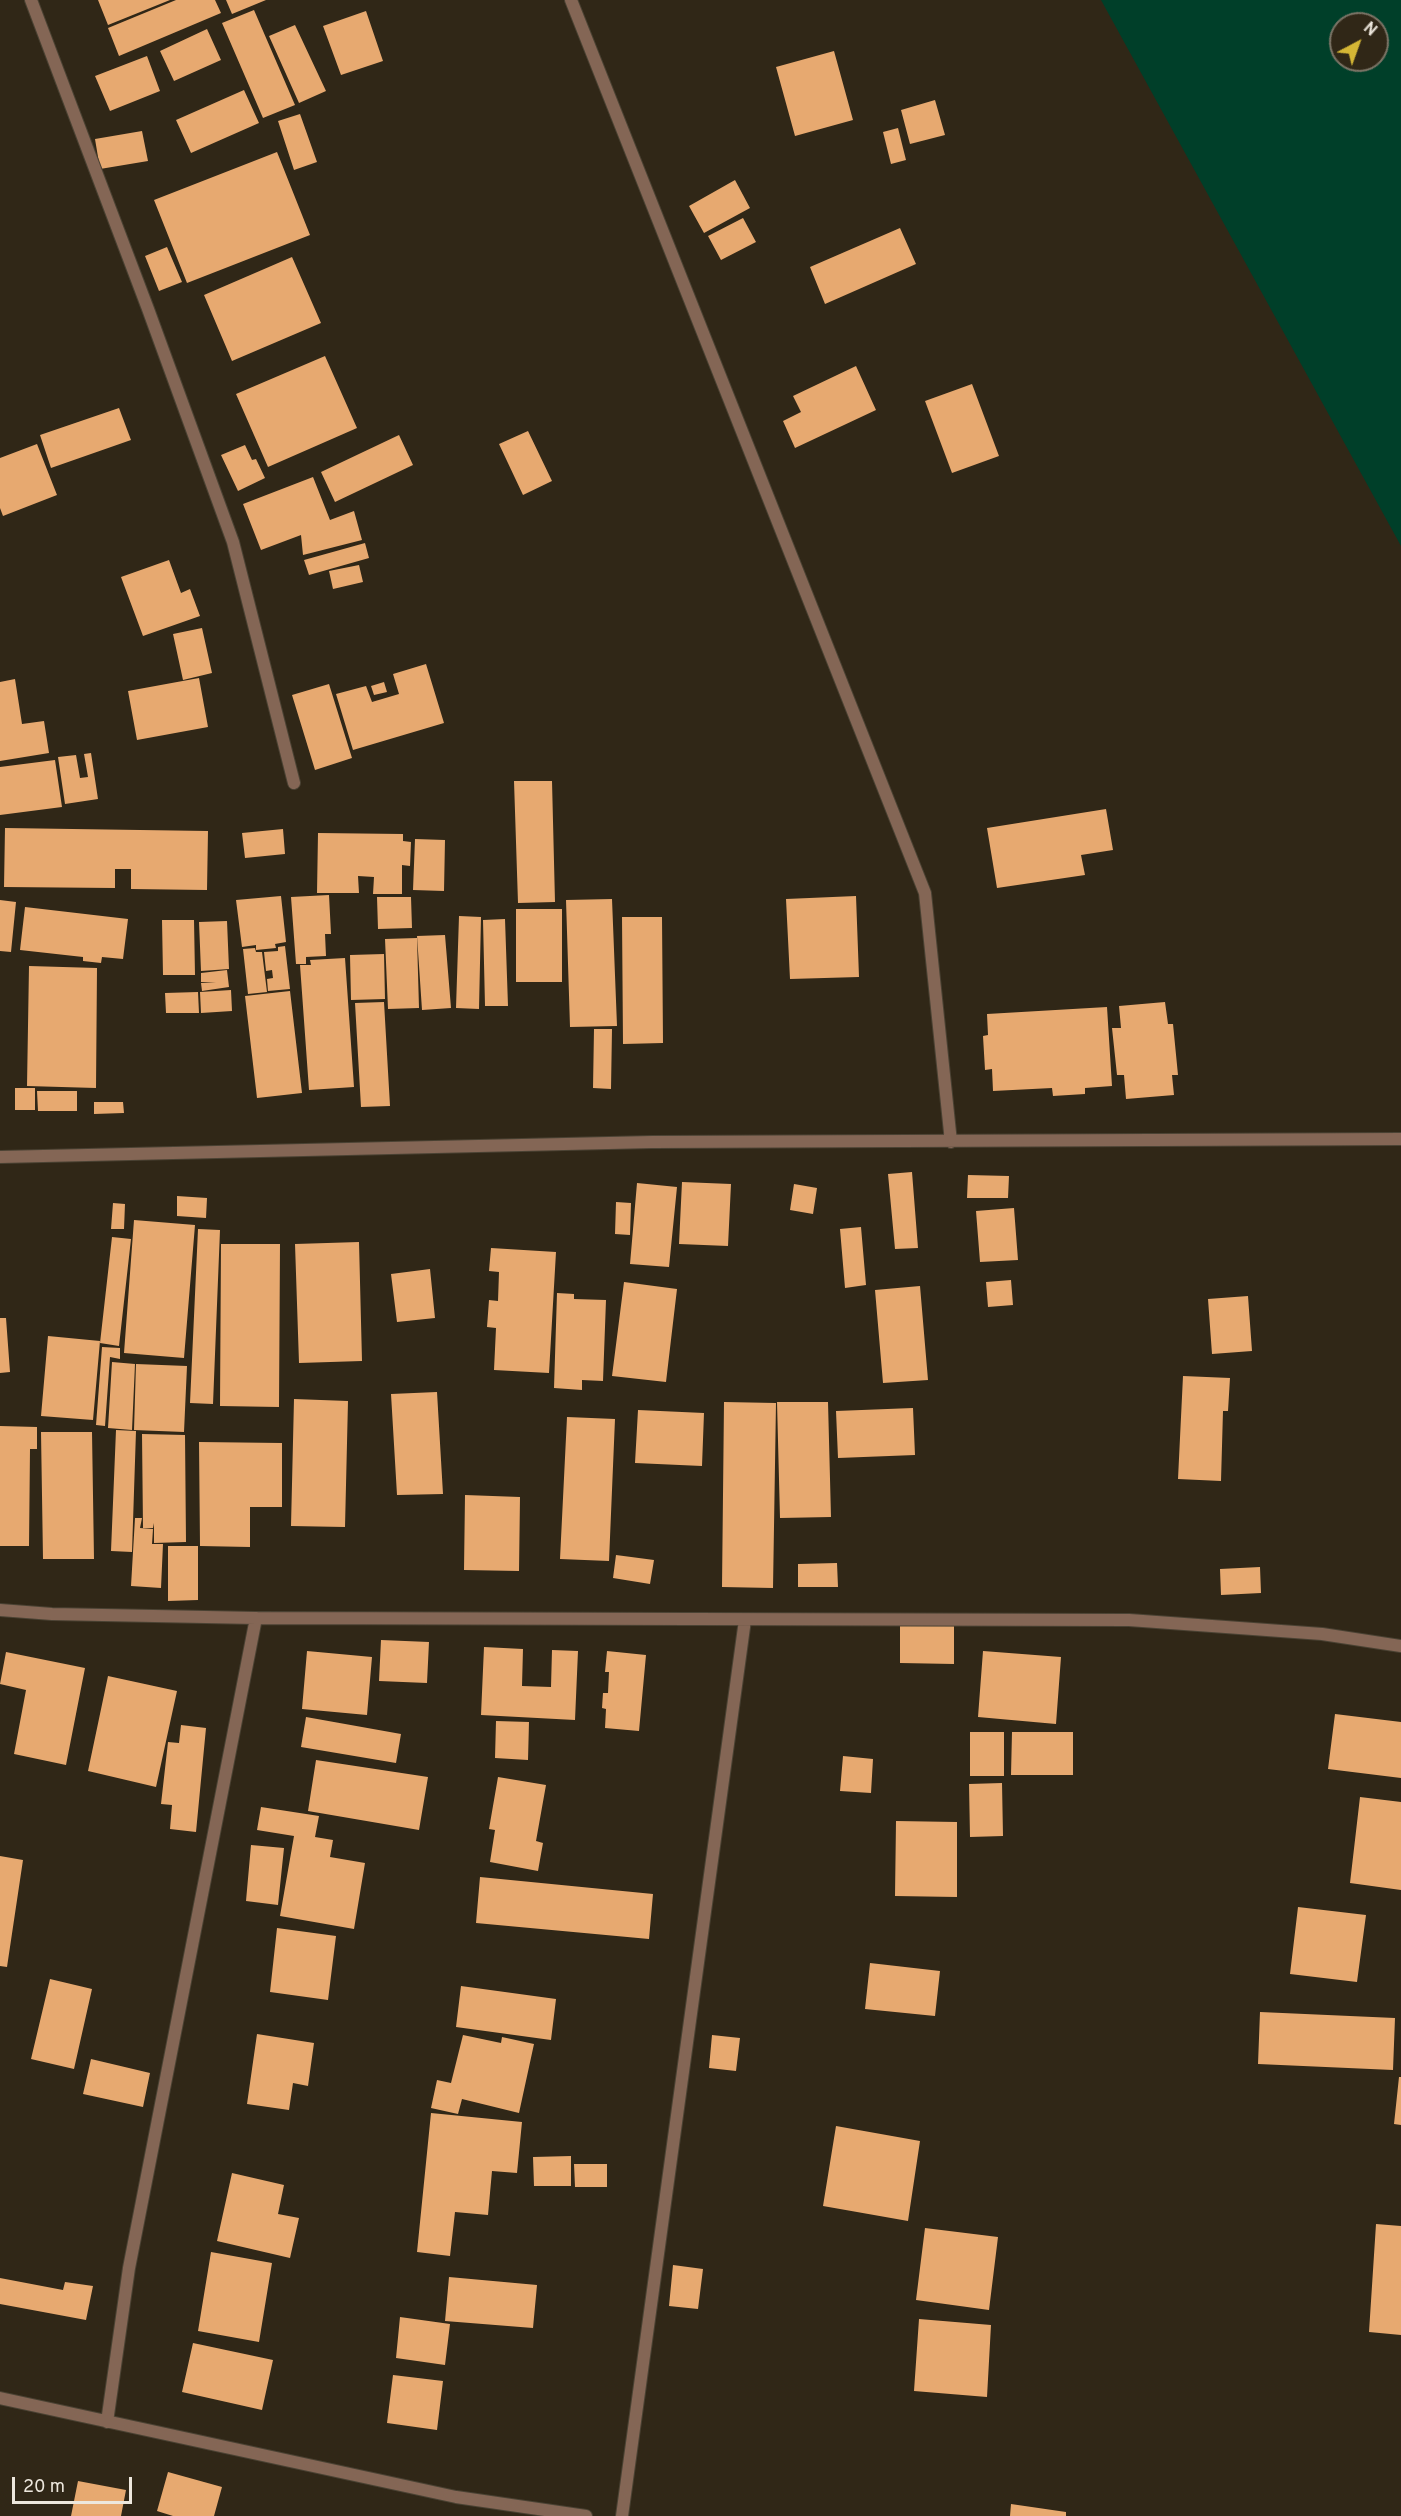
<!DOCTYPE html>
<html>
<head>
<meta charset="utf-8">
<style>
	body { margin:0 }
	#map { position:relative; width:1401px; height:2516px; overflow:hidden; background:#302717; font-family:Overpass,sans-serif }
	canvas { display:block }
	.north { position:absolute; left:1329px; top:12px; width:60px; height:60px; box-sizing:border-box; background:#302717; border:2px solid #7c7466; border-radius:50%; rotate:41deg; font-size:16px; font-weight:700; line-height:24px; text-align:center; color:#ede7dd }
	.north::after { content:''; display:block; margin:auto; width:21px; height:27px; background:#d4b635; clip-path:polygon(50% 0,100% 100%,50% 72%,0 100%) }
	.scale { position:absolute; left:12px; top:2477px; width:120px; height:27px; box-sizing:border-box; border:3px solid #ede7dd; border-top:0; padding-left:8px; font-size:18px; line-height:21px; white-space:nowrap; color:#ede7dd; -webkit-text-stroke:4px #302717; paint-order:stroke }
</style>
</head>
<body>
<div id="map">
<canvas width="1401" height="2516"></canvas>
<div class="north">N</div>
<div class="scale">20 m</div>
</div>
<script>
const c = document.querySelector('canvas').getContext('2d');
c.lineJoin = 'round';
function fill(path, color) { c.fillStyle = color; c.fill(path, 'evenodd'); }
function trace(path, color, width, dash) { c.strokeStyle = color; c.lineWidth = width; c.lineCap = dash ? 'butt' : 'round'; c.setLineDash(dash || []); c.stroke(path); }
fill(new Path2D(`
	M1101,0h300v546zM1341,24h36v36h-36z`), '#003f29');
fill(new Path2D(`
	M98,0h72l-62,25z
	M176,0h39l6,13 -102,43 -11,-28z
	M226,0h40l-34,14z
	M254,10l41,95 -32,13 -41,-95z
	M366,11l17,50 -42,14 -18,-49z
	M295,25l31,66 -27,12 -30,-67z
	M207,29l14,31 -47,21 -14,-30z
	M834,51l19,69 -58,16 -19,-69z
	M147,56l13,35 -50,20 -15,-35z
	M244,90l15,33 -68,30 -15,-33z
	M935,100l10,35 -35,9 -9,-34z
	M300,114l17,48 -23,8 -16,-49z
	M898,128l8,32 -15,4 -8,-32z
	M142,131l6,30 -48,8 -5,-30z
	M277,152l33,83 -123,48 -33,-83z
	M735,180l15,28 -46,25 -15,-27z
	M743,218l13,24 -35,18 -13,-24z
	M900,228l16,36 -91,40 -15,-37z
	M167,247l15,35 -23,9 -14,-35z
	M292,257l29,66 -89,38 -28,-66z
	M325,356l32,72 -89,39 -32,-73z
	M856,366l20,44 -81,38 -12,-27 18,-9 -8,-16z
	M972,384l27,72 -47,17 -27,-72z
	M119,408l12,32 -80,28 -11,-33z
	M528,431l24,50 -29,14 -24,-51z
	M399,435l14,30 -78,37 -14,-30z
	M37,444l20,51 -54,21 -3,-8v-50z
	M245,445l7,15 4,-1 9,19 -27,13 -17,-36z
	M313,477l17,43 24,-9 8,29 -59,15 -2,-20 -40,15 -18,-46z
	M365,543l4,15 -60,17 -5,-15z
	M169,560l12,33 9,-4 10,27 -57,20 -22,-59z
	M359,565l4,17 -30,7 -4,-18z
	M202,628l10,45 -29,7 -10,-46z
	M426,664l18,59 -91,27 -17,-56 30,-8 6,16 27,-8 -6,-20z
	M199,678l9,49 -71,13 -9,-49z
	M15,679l7,45 22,-3 5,32 -49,8v-79z
	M384,682l3,10 -13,3 -3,-9z
	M329,684l23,74 -37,12 -23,-75z
	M91,753l7,46 -33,5 -7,-47 18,-2 4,23 8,-1 -4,-23z
	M55,760l7,47 -62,8v-48z
	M514,781h38l3,121 -37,1z
	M1106,809l7,41 -32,5 4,20 -88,13 -10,-60z
	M5,828l203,3 -1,59 -76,-1v-20h-16v19l-111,-1z
	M283,829l2,25 -40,4 -3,-25z
	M318,833l85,1v7l8,1 -1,24 -8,-1v29h-29l1,-17 -16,-1 1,17h-42z
	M415,839l30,1 -1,51 -31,-1z
	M329,895l2,39h-6l1,22 -20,1v7h-10l-5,-67z
	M281,896l5,46 -11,2 1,4 -20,2v-5l-14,2 -6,-47z
	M856,896l3,81 -69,2 -4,-80z
	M377,897h34l1,31 -34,1z
	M612,899l5,127 -47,1 -4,-127z
	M0,900l16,2 -5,50 -11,-1z
	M25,907l103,12 -5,40 -21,-2 -1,6 -18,-2v-4l-63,-7z
	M516,909h46v73h-46z
	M459,916l22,1 -2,92 -23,-1z
	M622,917h40l1,126 -40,1z
	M505,919l3,87h-23l-2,-86z
	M162,920h32l1,55h-32z
	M227,921l2,48 -28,2 -2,-49z
	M445,935l6,73 -29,2 -5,-74z
	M417,938l2,70 -31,1 -3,-70z
	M285,946l5,43 -22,2 -1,-12 6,-1 -1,-8 -6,1 -2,-19 14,-1v-4z
	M255,948l1,4h6l5,40 -19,2 -5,-45z
	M384,954l1,45 -34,1 -1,-45z
	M345,958l9,129 -45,3 -9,-125h11l-1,-5z
	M29,966l68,2 -1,120 -69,-2z
	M227,970l2,17 -27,4 -1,-8 15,-1h-15v-9z
	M231,990l1,21 -31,2 -1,-21z
	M290,991l12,102 -45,5 -12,-102z
	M198,992l1,21h-33l-1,-20z
	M384,1002l6,104 -29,1 -6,-104z
	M1165,1002l3,22h5l5,51h-6l2,20 -48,4 -2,-24h-7l-5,-47h9l-2,-22z
	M1107,1007l5,79 -27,2v6l-32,2 -1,-8 -59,3 -1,-22 -7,1 -2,-34 5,-1 -1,-21z
	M594,1029h18l-1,60 -18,-1z
	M15,1088h20v22h-20z
	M37,1091h40v20h-39z
	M94,1102h29l1,11 -30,1z
	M912,1172l6,76 -23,1 -7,-75z
	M968,1175l41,1 -1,22h-41z
	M682,1182l49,2 -3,62 -49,-2z
	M637,1183l40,4 -8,80 -39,-3z
	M794,1184l23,4 -4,26 -23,-4z
	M177,1196l30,2 -1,20 -29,-2z
	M616,1202l15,1 -1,32 -15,-1z
	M113,1203l12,1 -1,25h-13z
	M1014,1208l4,52 -38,2 -4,-51z
	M134,1220l61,5 -11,133 -60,-5z
	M861,1227l5,58 -21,3 -5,-59z
	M198,1229l22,1 -7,174 -23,-1z
	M112,1237l19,2 -12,107 -19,-3z
	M359,1242l3,119 -63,2 -4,-119z
	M221,1244h59l-1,163 -59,-1z
	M491,1248l65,4 -7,121 -55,-3 2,-42 -9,-1 2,-27 9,1 1,-29 -10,-1z
	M430,1269l5,49 -38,4 -6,-48z
	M1011,1280l2,25 -25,2 -2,-25z
	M624,1282l53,7 -11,93 -54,-6z
	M920,1286l8,94 -45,3 -8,-93z
	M557,1293l17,1v5l32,1 -3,81 -21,-1v10l-28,-2z
	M1248,1296l4,55 -40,3 -4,-55z
	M0,1318h6l4,54 -10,1z
	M48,1336l52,5 -7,79 -52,-4z
	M102,1347l18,1v11l-10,-2 -5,69 -9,-1z
	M112,1362l23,2 -3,66 -24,-2z
	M136,1364l51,2 -3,66 -50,-2z
	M1183,1376l47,2 -2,33h-5l-2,70 -43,-2z
	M437,1392l6,102 -46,1 -6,-101z
	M294,1399l54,2 -3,126 -54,-1z
	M724,1402l52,1 -3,185 -51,-1z
	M777,1402h51l3,115 -51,1z
	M913,1408l2,47 -77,3 -2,-47z
	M638,1410l66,3 -2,53 -67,-3z
	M567,1417l48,2 -6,142 -49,-2z
	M0,1426l37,1v22h-7l-1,97h-29z
	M116,1430l20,1 -4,121 -21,-1z
	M41,1432h51l2,127h-51z
	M142,1434l43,1 1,107 -32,1v-20l-1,5h-10z
	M199,1442l83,1v64h-32v40l-50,-1z
	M465,1495l55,2 -1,74 -55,-1z
	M135,1518h7l-2,10 13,1 -1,15h11l-2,44 -30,-2z
	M168,1546h30v54l-30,1z
	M616,1555l38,5 -4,24 -37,-6z
	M837,1563l1,24h-40v-23z
	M1260,1567l1,26 -40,2 -1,-26z
	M900,1624l54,1v39l-54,-1z
	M381,1640l48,2 -2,41 -48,-2z
	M484,1647l39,2 -1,37 29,1 1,-37 26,1 -3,69 -94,-5z
	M307,1651l65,6 -5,58 -65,-6z
	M607,1651l39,4 -7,76 -34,-3 1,-19 -4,-1 1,-15h5l1,-21h-4z
	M983,1651l78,6 -5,67 -78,-7z
	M6,1652l79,16 -19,97 -52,-11 12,-64 -26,-6z
	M108,1676l69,15 -21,96 -68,-16z
	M1335,1714l66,8v56l-73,-9z
	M306,1717l95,17 -5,29 -95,-16z
	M496,1721l33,1 -1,38 -33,-2z
	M181,1725l25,3 -10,104 -26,-3 2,-24 -11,-1 7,-62 11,1z
	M970,1732h34v44h-34z
	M1012,1732h61v43h-62z
	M843,1756l30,3 -2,34 -31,-2z
	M316,1760l112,17 -9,53 -111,-19z
	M498,1777l48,8 -10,56 7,2 -5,28 -48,-9 5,-32 -6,-1z
	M1002,1783l1,53 -33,1 -1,-53z
	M1360,1797l41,5v88l-51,-7z
	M261,1807l58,9 -4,21 18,3 -3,17 35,6 -11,66 -74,-13 14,-80 -37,-6z
	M896,1821l61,1v75l-62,-1z
	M251,1845l33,3 -6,57 -32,-4z
	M0,1856l23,4 -16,107 -7,-1z
	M480,1877l173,17 -4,45 -173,-16z
	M1298,1907l68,8 -9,67 -67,-8z
	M277,1928l59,8 -8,64 -58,-8z
	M870,1963l70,8 -5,45 -70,-7z
	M50,1979l42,10 -18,80 -43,-10z
	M461,1986l95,13 -5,41 -95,-13z
	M1260,2012l135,6 -2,52 -135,-6z
	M257,2034l57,9 -6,43 -15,-3 -4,27 -42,-6z
	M463,2035l38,8 1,-6 32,7 -15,69 -57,-14 -4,15 -27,-6 6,-28 14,3z
	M712,2035l28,3 -4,33 -27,-3z
	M91,2059l59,14 -7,34 -60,-13z
	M1399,2077h2v48l-7,-1z
	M431,2113l91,9 -5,51 -25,-2 -4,44 -33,-3 -5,44 -33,-4z
	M836,2126l84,15 -12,80 -85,-15z
	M571,2156v30h-37l-1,-29z
	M574,2164h33v23h-32z
	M232,2173l52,12 -6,29 21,4 -9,40 -73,-17z
	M1376,2224l25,2v109l-32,-3z
	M925,2228l73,9 -9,73 -73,-10z
	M211,2252l61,11 -13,79 -61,-11z
	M673,2265l30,4 -5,40 -29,-3z
	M449,2277l88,8 -4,43 -88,-7z
	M0,2278l63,12 2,-8 28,4 -7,34 -86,-16z
	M400,2317l50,7 -5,41 -49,-7z
	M919,2319l72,6 -4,72 -73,-6z
	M193,2343l80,17 -11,50 -80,-18z
	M393,2375l50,6 -6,49 -50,-7z
	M168,2472l54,15 -8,29h-41l-16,-5z
	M78,2481l48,9 -5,26h-50z
	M1011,2504l55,8v4h-56z`), '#e7a970');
const street = new Path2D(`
	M31,0l117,309 85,233 61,241
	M571,0l354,893 26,249
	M0,1157l652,-15 749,-3
	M0,1610l52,4 204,4 873,2 193,14 79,12
	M0,2398l456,99 130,19
	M107,2422l22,-154 127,-650
	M622,2516l123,-896`);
trace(street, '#4a4233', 14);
trace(street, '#846655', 12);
</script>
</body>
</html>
